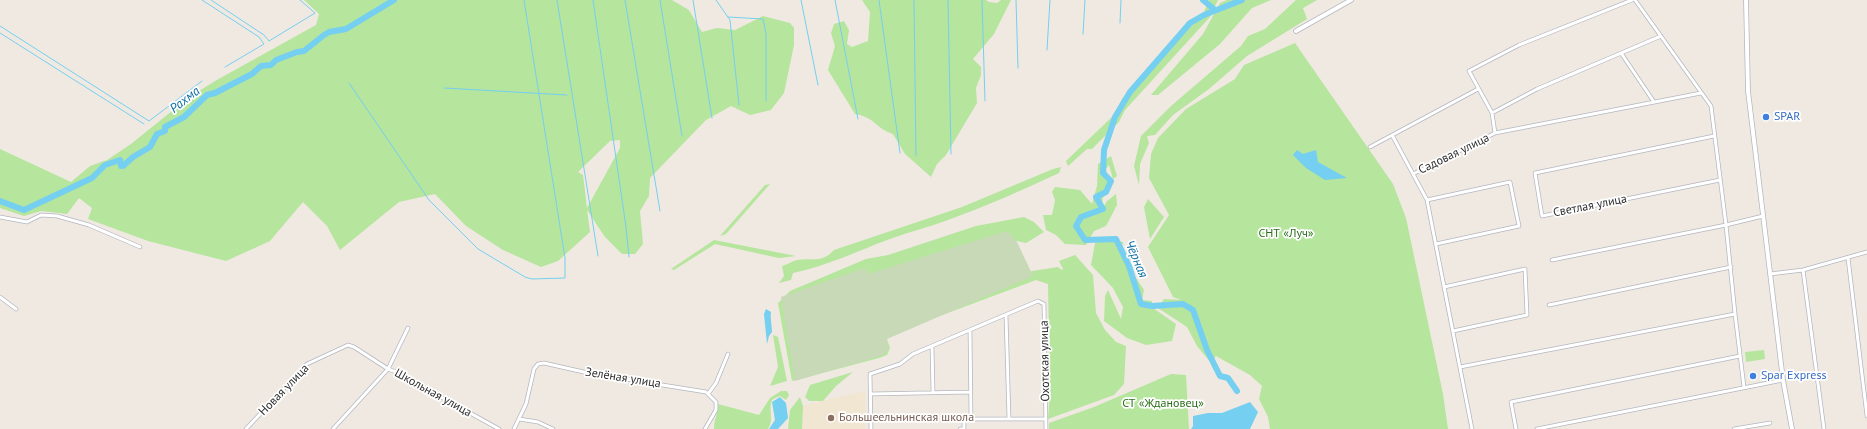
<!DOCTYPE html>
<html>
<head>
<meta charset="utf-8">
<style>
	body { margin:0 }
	canvas { display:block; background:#efe9e1 }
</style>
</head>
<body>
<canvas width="1867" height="429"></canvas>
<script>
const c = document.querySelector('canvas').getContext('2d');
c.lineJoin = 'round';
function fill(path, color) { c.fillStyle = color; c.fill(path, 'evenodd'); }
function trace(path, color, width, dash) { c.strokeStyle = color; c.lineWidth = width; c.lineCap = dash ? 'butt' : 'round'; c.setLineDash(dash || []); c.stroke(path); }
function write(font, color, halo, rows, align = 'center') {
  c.font = font + ' "PT Sans",sans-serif'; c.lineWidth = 3.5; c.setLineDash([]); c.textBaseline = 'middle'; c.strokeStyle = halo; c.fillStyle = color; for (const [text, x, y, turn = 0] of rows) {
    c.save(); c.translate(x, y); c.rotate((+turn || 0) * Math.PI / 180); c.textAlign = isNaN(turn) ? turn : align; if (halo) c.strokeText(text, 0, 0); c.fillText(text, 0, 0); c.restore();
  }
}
fill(new Path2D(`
	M865,391v38h-69l1,-22z`), '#f0e6d1');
fill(new Path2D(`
	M304,0h368l17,10 13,22 15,-4 18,2 28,-14 27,7 4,5v17l-10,48 -13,17 -21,5 -19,-9 -25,14 -56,58 -1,18 -9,15 3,33 -8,10h-13l-17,-17 -18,-27 3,22 -32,29 -17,6 -38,-17 -37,-24 -31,-32 -36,8 -59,48 -13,-24 -24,-24 -33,39 -44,20 -78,-20 -60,-22 4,-11 -13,-10 -12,16 -26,-3 -17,5 -24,-8v-59l71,33 19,-16 17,-6 24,-16 57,-46 27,-17 101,-56 3,-11zM620,140v8l-33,60 -4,-33 -5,-3 32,-31z
	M862,0h124l3,2 8,1 4,-3h10l-17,34 -21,25 8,8v8l-5,13 1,15 -31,52 -9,9 -6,13 -26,-23 -12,-20c-17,-5 -18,-17 -38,-20l-27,-44 7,-24 -4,-13 3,-9 10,-3 5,9 -2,14 5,3 16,-6 2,-29z
	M1209,0h9l-8,17 -85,93 -6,12 -27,27h-5l-19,17 -2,-5 48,-46 8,-16 82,-87z
	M1227,0h44l-19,8 -32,36 -62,51h-7l52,-61 17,-31z
	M1296,0h21l-14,8 4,11 -60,37 -38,33 -36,26 -18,20 -8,1 2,7 -9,21 -1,21 -5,-19 7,-30 30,-30 70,-60 7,-10 17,-7z
	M1295,43l98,141 13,34 37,176 5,35h-178l-2,-12 -9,-18 3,-13 -12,-11 -34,-19 -5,7 -14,-17 -10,-19 -29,-19 6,-9 17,1 -8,-3 -25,-50 21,-32 -20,-37 2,-24 7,-16 28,-29 49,-30 9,-14z
	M1111,156l6,20 -4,3 -4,-14 -3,4 5,19 -8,9 -2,15 6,-11 9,-7 1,11 -11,21 -12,5 -8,14 -21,-1 -9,-9 -10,-5 -3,-15h9l3,-15 -3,-8 3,-5 25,3 12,14 5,-18 1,-22z
	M1061,167l-2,6c-36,17 -73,33 -111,47 -19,7 -39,12 -58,19 -33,12 -63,27 -97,34l-2,7 -12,3 5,-7 -2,-10c5,-1 10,-5 15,-6 16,-3 24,4 37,-10l128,-43 91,-38z
	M770,184l-44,50 -6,2 45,-51z
	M1148,199l16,18 -14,22 -6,-32z
	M1024,217l10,5 10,10 -18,11 -18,-4 -31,55 55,-23 26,-4 4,3 1,-1 -4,-8 16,-6 18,20 3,38 9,17 11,12 10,4 -2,38 -10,11 -66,24 2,-28 -2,-107 -12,-4 -150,56 4,12 -3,7 -8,3 -87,23 -14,-78 12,-12 76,-32 22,-4 88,-29z
	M1096,238l27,4 -2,13 23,35 -2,10 10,1 1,7 23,16 -4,17 -26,4 -19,-7 -23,-17 1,-25 3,-6 13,29 2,-12 -10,-19 -22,-23z
	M714,240l82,16 -17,2 -64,-14 -41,26 -3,-1z
	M773,335l5,2 9,44 -17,5 8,-19z
	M1764,350l1,9 -19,3 -1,-10z
	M853,372l-17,14 -13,15h-14l-4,-4 5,-12z
	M1171,374l15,1 3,54h-140v-6l45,-16z
	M781,391h6l2,4 -3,5 -6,-4 -7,3c-6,9 2,20 -5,30h-54c0,-9 4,-16 4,-25l41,11 11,-17z
	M800,397l3,9 -1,23h-14l2,-19z`), '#b6e59e');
fill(new Path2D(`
	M1007,231l10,11 16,34 -146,63 1,11 -4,5 -89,26 -14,-84 84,-29 3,6z`), '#c8d9b8');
fill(new Path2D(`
	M1297,150l6,4 13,-4 2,12 29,16 -22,2 -19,-12 -13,-13z
	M766,309l5,3c-1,6 1,13 1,20l-3,4 -2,8 -3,-30z
	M780,397l6,6 2,15 -10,11h-9l6,-9 -3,-18z
	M1250,402l8,10 -8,17h-59l2,-3v-10l15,-3h14z`), '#75cff0');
trace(new Path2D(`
	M202,0l57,37 5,7 -39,23
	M211,0l53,35 5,6 46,-28 -15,-13
	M557,0l41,256
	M593,0l33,227 3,30
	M625,0l35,211
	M660,0l22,136
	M693,0l19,118
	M716,0l14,20 9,85
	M801,0l17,85
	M835,0l23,119
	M879,0l21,153
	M914,0l2,156
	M948,0l3,154
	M982,0l3,101
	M1016,0l2,68
	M728,17l35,2 3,15v67
	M1120,23l1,-23
	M0,26l149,95 53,-40
	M0,33l144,91
	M1083,34l2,-34
	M1047,50l3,-50
	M349,83l80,117 49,49 47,28 7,2 33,-1v-20l-41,-258
	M444,88l123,7`), '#75cff0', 1);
trace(new Path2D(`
	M1203,0l12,10
	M0,201l24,9 68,-32 13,-13 15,-5 1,6h2l10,-9 17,-10 7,-13 8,-3v-4l19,-10 23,-22 8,-2 37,-19 9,-8 10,-1 5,-5 21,-8 7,-1 20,-16 5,-3 17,-3 48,-29
	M1237,391l-9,-13 -8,-2 -13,-26 -14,-40 -10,-6 -31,2 -11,-2 -12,-38 -13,-27 -31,1 -9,-14 5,-9 22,-8 -7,-12 10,-5 5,-11 -8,-8 1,-23 11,-33 15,-25 60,-69 14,-8 38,-15`), '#75cff0', 6);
const street = new Path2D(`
	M1635,0l76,106 15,119 9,89 9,73
	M1621,53l33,49
	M1492,113l45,-24 124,-53
	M1495,133l-3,-20 -23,-42 50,-26 113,-45
	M1392,135l35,65 45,229
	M1714,136l-179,37 7,43 178,-36
	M1370,147l108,-58
	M1413,174l82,-41 206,-40
	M1427,200l83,-18 9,44 -83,18
	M0,217l27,5 14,-7 16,1 32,9 51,22
	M1848,258l19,158
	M1552,260l174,-35 37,-9
	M1803,270l21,159
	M1770,274l33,-4 64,-18
	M1444,287l81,-18 2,46 -74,16
	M0,297l16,12
	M1549,305l182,-38
	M1006,315l3,104
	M970,330l1,89
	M932,346l1,46
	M1460,367l275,-53
	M708,394l8,-11 12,-29
	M870,394l100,-2
	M519,419l19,3 15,7
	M246,429l61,-65 41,-19 6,2 34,22 8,3 103,57
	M333,429l55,-60 20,-41
	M514,429l12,-25 8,-35 4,-5 6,-1 44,10 118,19 10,10v8l-11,19
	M871,429l-1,-55 30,-10 13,-10 125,-53 6,3 2,125
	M960,429h4v-10h82
	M1516,429l-5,-27 229,-46
	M1537,429l246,-49
	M1734,429l36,-6`);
const secondary = new Path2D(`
	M1746,0l2,91 35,289 9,49
	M1296,31l55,-31`);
trace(street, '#b4b7c1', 4.5);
trace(secondary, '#b4b7c1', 5.5);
trace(street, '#fff', 3);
trace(secondary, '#fff', 4);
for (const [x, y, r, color] of [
	[1766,117,4,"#3f7fe0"],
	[1753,376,4,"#3f7fe0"],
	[831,418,4,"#8d6e63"]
]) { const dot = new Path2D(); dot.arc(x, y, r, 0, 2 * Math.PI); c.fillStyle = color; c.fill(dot); trace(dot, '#fff', 1.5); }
write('12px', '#366cbe', '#fff', [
	["SPAR",1774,117],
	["Spar Express",1761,376]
], 'left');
write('12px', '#2e2e2e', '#fff', [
	["Садовая улица",1454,154,-26],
	["Светлая улица",1590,206,-11],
	["Охотская улица",1045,361,-91],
	["Зелёная улица",623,378,9],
	["Новая улица",284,390,-46],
	["Школьная улица",433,393,29]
]);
write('12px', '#2c6e1b', '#fff', [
	["СНТ «Луч»",1286,234],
	["СТ «Ждановец»",1163,404]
]);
write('12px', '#785e54', '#fff', [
	["Большеельнинская школа",839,418]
], 'left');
write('italic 13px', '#0d6fa3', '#fff', [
	["Рахма",185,100,-38],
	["Чёрная",1136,259,67]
]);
</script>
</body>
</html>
